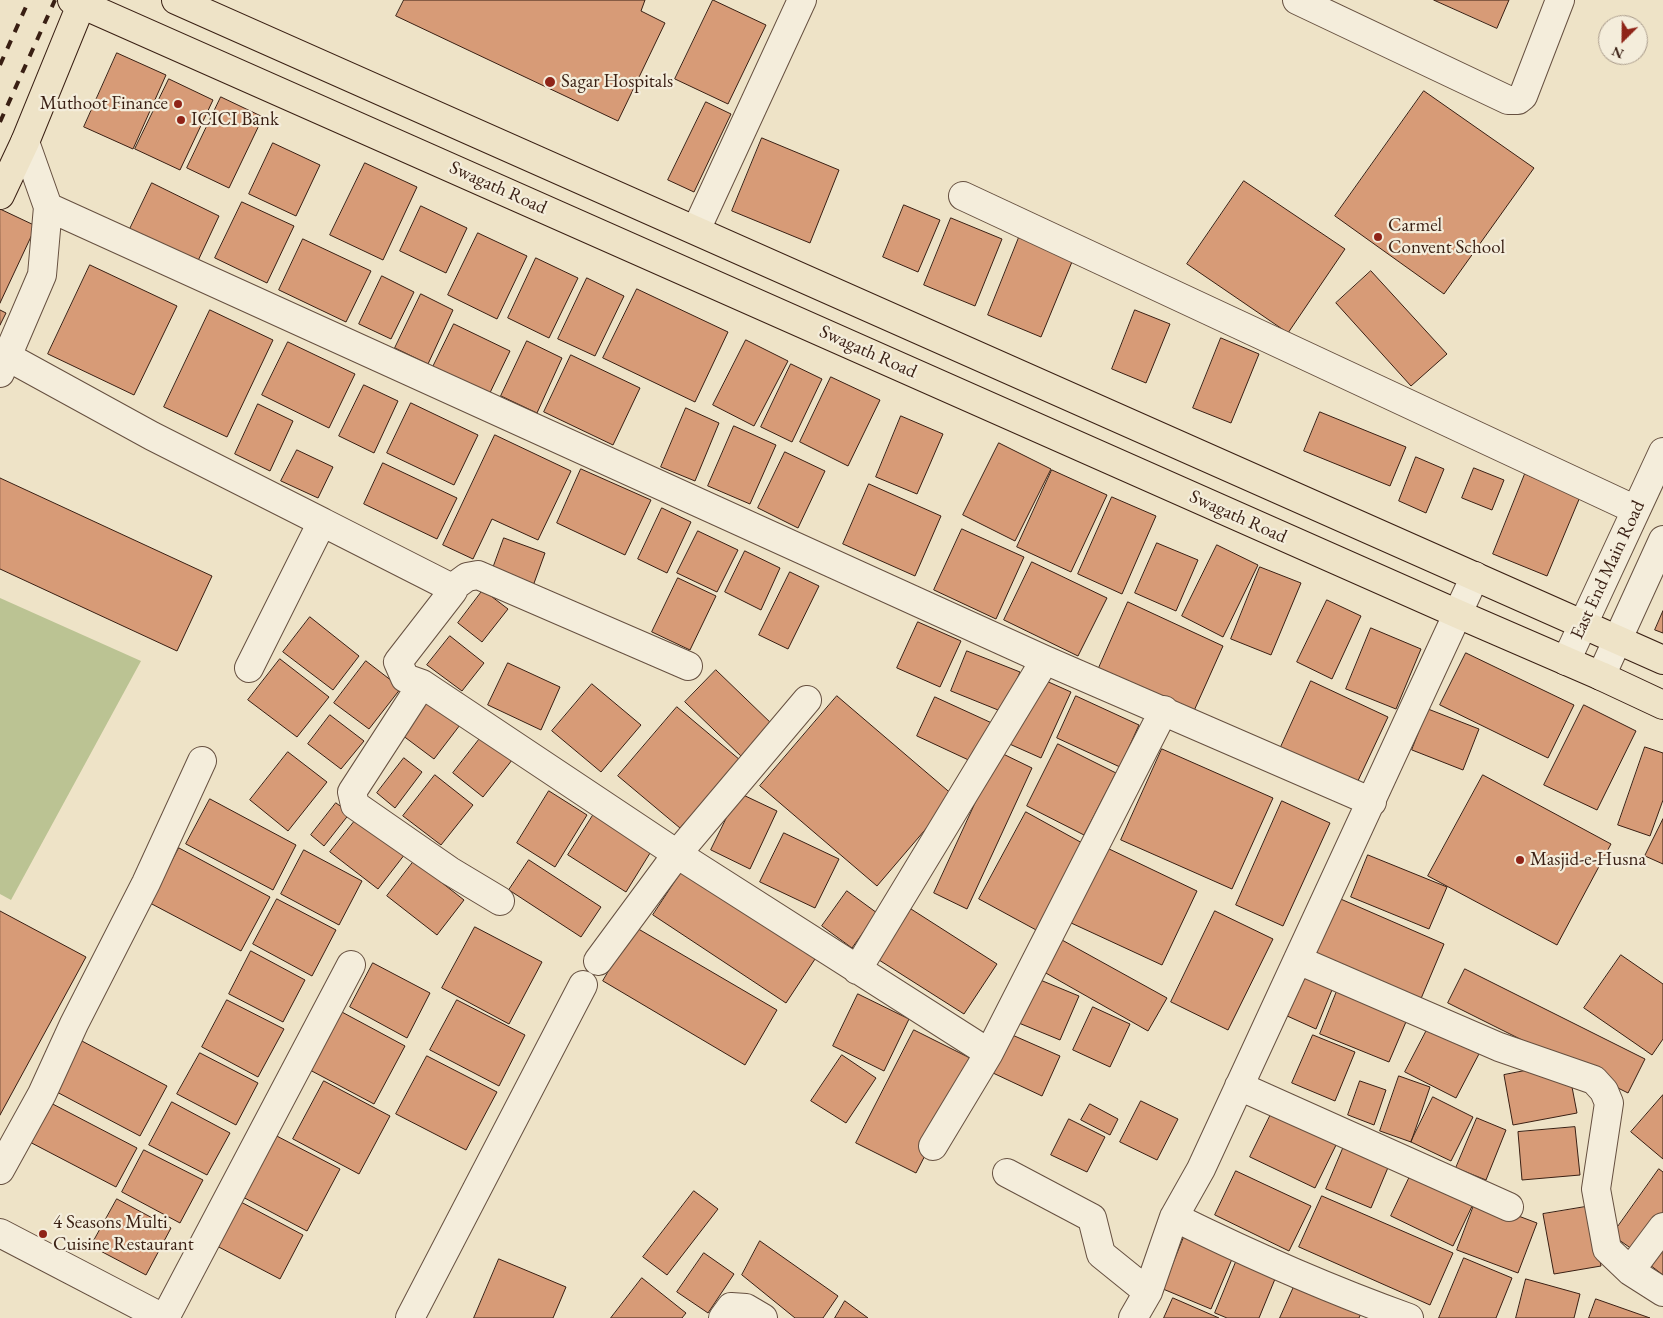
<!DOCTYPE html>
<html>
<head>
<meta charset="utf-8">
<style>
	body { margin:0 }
	#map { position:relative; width:1663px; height:1318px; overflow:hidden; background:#eee3c7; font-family:"EB Garamond",serif }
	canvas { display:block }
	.north { position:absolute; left:1598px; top:15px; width:50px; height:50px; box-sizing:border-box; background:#f4eddb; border:1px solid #a99b8b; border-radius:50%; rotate:203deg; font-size:14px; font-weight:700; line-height:20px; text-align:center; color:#391f13 }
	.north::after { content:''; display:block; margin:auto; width:18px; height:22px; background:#8f2418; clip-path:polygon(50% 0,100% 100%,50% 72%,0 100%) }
</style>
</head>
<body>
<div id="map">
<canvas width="1663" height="1318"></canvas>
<div class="north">N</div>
</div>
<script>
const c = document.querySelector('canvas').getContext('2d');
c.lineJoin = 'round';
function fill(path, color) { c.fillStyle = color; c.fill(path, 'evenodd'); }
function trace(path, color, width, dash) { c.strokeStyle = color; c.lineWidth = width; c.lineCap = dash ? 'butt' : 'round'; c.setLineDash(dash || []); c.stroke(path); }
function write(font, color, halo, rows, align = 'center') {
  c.font = font + ' "EB Garamond",serif'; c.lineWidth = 4.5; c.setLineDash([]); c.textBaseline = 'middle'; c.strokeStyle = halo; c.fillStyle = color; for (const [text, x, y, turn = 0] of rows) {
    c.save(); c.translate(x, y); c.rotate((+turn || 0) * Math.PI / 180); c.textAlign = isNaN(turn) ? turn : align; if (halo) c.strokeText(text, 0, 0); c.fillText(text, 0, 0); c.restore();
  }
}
fill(new Path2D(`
	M0,598l141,63 -130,239 -11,-6z`), '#bbc393');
const building = new Path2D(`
	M404,0h241l-4,11 24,12 -47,98 -222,-105z
	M713,0l53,25 -38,79 -53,-25z
	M1434,0h75l-12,28z
	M117,53l49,22 -33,74 -49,-22z
	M169,79l44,21 -33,70 -45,-21z
	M1424,91l110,77 -90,126 -109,-78z
	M221,97l42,20 -34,71 -42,-20z
	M706,102l25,12 -37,78 -26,-12z
	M762,138l77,32 -29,73 -78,-32z
	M273,143l47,22 -24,51 -47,-22z
	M365,163l52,24 -34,73 -53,-25z
	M1244,181l101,68 -57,84 -101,-69z
	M152,183l67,33 -23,49 -68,-32z
	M242,202l52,24 -27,57 -52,-25z
	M904,205l36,15 -22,52 -35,-15z
	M421,206l46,22 -21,45 -46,-22z
	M0,209l36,17 -36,77z
	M951,218l51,21 -27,67 -51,-21z
	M478,233l49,23 -30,63 -49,-24z
	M1020,235l54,22 -33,80 -53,-22z
	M303,239l68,32 -25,51 -67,-32z
	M536,258l42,20 -29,60 -41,-20z
	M90,265l87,41 -43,89 -86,-41z
	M1371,271l76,83 -36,32 -75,-83z
	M382,276l32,16 -23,47 -32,-15z
	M587,278l37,18 -29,60 -37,-17z
	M637,289l91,43 -33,70 -92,-44z
	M421,294l32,16 -25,54 -33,-16z
	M0,310l6,3 -6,12z
	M210,310l63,30 -46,97 -63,-30z
	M1135,310l35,14 -24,59 -34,-14z
	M454,324l56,27 -23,48 -56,-28z
	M1221,338l38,16 -28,69 -38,-15z
	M746,340l42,21 -34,65 -41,-21z
	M527,341l35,17 -25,55 -36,-17z
	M288,342l67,32 -26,54 -67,-33z
	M571,355l69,33 -27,57 -69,-33z
	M791,364l31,15 -30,63 -31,-15z
	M831,377l49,23 -32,66 -48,-24z
	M364,385l34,16 -24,52 -35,-17z
	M411,403l67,32 -24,50 -67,-32z
	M258,404l35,17 -23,50 -35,-17z
	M686,408l33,15 -24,58 -34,-14z
	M1320,412l86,35 -16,39 -86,-35z
	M901,416l42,18 -26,60 -41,-17z
	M734,426l42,19 -26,59 -42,-18z
	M495,435l76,36 -33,69 -46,-21 -19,40 -30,-14z
	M999,443l52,26 -36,72 -52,-26z
	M297,450l36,17 -15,31 -37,-17z
	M785,452l40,19 -27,57 -40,-20z
	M1416,457l28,12 -18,44 -27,-12z
	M383,463l74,35 -20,41 -73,-35z
	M1474,468l30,12 -12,30 -30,-12z
	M581,469l70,31 -26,55 -68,-32z
	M1052,470l55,25 -36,77 -54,-25z
	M1525,474l55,23 -33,79 -54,-22z
	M0,478l212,98 -35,75 -177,-82z
	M869,484l72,32 -26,60 -72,-32z
	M1112,497l44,19 -34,78 -44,-20z
	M662,508l29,14 -24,51 -29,-14z
	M962,529l62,28 -28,62 -62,-29z
	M698,531l40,19 -21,42 -40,-19z
	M504,538l41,15 -12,33 -41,-15z
	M1157,543l41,17 -22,51 -41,-18z
	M1217,545l41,20 -35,72 -41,-21z
	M745,551l35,17 -19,42 -36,-18z
	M1032,562l75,36 -29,58 -74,-36z
	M1260,567l41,16 -30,72 -40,-16z
	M790,572l29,14 -31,63 -29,-14z
	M678,578l38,18 -26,54 -38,-18z
	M483,590l25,19 -26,33 -24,-19z
	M1327,600l34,16 -29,63 -35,-17z
	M1128,602l95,44 -30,67 -95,-43z
	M1663,611v22l-8,-3z
	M310,617l49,39 -26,34 -50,-38z
	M918,622l43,19 -21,46 -43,-19z
	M1371,628l50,21 -25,60 -50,-20z
	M450,636l34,27 -22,28 -35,-26z
	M967,651l53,21 -17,40 -52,-21z
	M1466,653l108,52 -26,53 -108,-53z
	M280,659l49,38 -32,40 -49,-37z
	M366,661l35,27 -32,41 -35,-26z
	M508,663l52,24 -19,43 -53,-25z
	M716,670l58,56 -31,32 -58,-56z
	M1035,676l36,16 -30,66 -36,-16z
	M1311,681l77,36 -32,68 -76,-36z
	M592,684l49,41 -40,47 -49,-41z
	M428,694l35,27 -29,38 -36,-27z
	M837,696l117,100 -77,90 -117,-100z
	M1076,696l63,29 -19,42 -63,-29z
	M935,697l59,27 -19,39 -58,-27z
	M1584,705l52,26 -39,79 -53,-25z
	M677,707l63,53 -60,68 -62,-52z
	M1428,709l51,20 -16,41 -51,-20z
	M330,715l34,26 -23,28 -33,-25z
	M485,732l31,23 -33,42 -30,-24z
	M1058,744l58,29 -32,62 -57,-29z
	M1645,747l18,6v47l-13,36 -32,-11z
	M1162,749l111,49 -41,91 -111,-49z
	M288,752l39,30 -39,49 -38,-31z
	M999,752l33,16 -65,141 -33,-16z
	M404,758l18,14 -27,36 -18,-15z
	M435,775l38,30 -32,40 -38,-29z
	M1483,775l128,69 -54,101 -129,-69z
	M549,791l38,24 -32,52 -38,-24z
	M739,793l38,18 -27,58 -39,-19z
	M210,799l86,46 -23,45 -87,-46z
	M1282,801l48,22 -47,103 -47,-21z
	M336,803l14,10 -26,33 -13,-11z
	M597,809l58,36 -29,47 -58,-37z
	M1026,812l58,32 -46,87 -59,-32z
	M358,817l47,37 -27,35 -48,-37z
	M1663,819v45l-18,-8z
	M784,833l55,26 -24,49 -55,-26z
	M1105,847l92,44 -35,74 -93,-43z
	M179,848l91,49 -29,54 -91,-48z
	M304,850l58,31 -23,44 -58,-31z
	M1368,855l79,32 -18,42 -78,-32z
	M529,860l72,47 -20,30 -72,-47z
	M414,861l50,39 -27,35 -50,-39z
	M684,868l133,88 -31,47 -133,-88z
	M847,891l30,22 -25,35 -30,-22z
	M1336,897l108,47 -24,57 -109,-46z
	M277,899l59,31 -24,46 -59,-32z
	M911,909l86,55 -33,50 -85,-54z
	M0,911l86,46 -86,158z
	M1215,911l58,28 -45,91 -57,-28z
	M475,927l67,35 -33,62 -67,-36z
	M635,927l142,83 -32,55 -142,-84z
	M1062,940l105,58 -19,33 -104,-59z
	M251,951l54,29 -22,42 -54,-28z
	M1621,955l42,29v55l-11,16 -68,-47z
	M373,963l57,30 -23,45 -57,-31z
	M1465,969l180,90 -17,34 -180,-90z
	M1302,973l32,12 -18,44 -31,-14z
	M1033,977l46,19 -19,44 -46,-19z
	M1341,981l70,29 -22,52 -69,-28z
	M858,994l51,25 -25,52 -51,-25z
	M227,1000l57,29 -26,48 -56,-30z
	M457,1000l68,35 -26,51 -69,-36z
	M1093,1007l37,17 -20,43 -37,-17z
	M340,1011l65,35 -31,58 -66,-35z
	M1429,1026l51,26 -24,46 -51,-26z
	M914,1030l60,30 -58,113 -60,-30z
	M1010,1034l50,22 -18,40 -49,-23z
	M1313,1035l42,17 -20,49 -43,-18z
	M80,1040l87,46 -27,50 -87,-46z
	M200,1053l58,30 -22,42 -59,-31z
	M842,1055l34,23 -30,45 -35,-22z
	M427,1056l70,36 -31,58 -70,-36z
	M1539,1068l33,19 5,26 -64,12 -9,-50z
	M1399,1076l31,11 -19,55 -31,-11z
	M324,1081l66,35 -31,58 -66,-35z
	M1360,1081l26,9 -12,35 -26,-10z
	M1663,1095v64l-32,-27z
	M1433,1097l40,20 -22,44 -40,-19z
	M45,1100l92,48 -21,39 -92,-48z
	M1141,1101l37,18 -21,41 -37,-18z
	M172,1102l58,31 -23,42 -58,-30z
	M1090,1104l28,15 -8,16 -29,-15z
	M1274,1108l65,31 -24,49 -65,-31z
	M1477,1118l29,12 -20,50 -30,-12z
	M1069,1119l36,18 -18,35 -36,-17z
	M1575,1127l5,48 -58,5 -4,-48z
	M271,1133l69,36 -33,62 -68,-36z
	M1347,1139l45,19 -21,50 -45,-19z
	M144,1150l59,30 -23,43 -58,-31z
	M1659,1169l4,3v49l-24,33 -27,-19z
	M1413,1170l62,30 -22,46 -62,-30z
	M1236,1171l75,35 -22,45 -74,-36z
	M694,1191l24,18 -51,66 -24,-18z
	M1322,1196l131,57 -23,52 -131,-58z
	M117,1199l54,29 -25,47 -55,-29z
	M1476,1200l61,23 -19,50 -61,-23z
	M239,1201l64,34 -23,44 -65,-34z
	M1591,1206l10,60 -47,8 -11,-60z
	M1186,1232l49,20 -24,57 -48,-20z
	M760,1241l78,55 -15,22h-28l-53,-43z
	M1663,1247v28l-13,-10z
	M704,1253l30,21 -26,39 -31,-21z
	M1464,1258l48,20 -16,40h-57z
	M499,1259l67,28 -13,31h-79z
	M1236,1262l39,17 -16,39h-32l-12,-5z
	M642,1278l44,35 -4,5h-71z
	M1526,1279l54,15 -6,24h-58z
	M1297,1280l66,29 -4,9h-79z
	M1173,1298l46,20h-55z
	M1596,1299l54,19h-61z
	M845,1301l23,17h-33z`);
fill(building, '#d79b77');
trace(building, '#391f13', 1);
const minor = new Path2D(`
	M1297,0l211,100h10l5,-4 37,-96
	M963,196l673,314
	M48,207l997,453 327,142
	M696,230l106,-230
	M8,357l144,79 170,86 -73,146
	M0,373l42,-98 6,-68 -23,-65
	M322,522l130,66 1,3 -55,71 7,16 17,6 255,170 312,199 -56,93
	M452,588l15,-11 11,-2 210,91
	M1566,661l97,-209
	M1601,676l62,-136
	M422,684l-70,108 3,13 95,66 50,30
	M1298,960l201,87 95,33 10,11 5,12 -13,86 11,60 23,22 33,21
	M598,961l79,-107 130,-154
	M857,970l188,-310
	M989,1053l175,-343
	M1239,1086l270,121
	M0,1170l42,-76 32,-70 72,-141 56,-122
	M1007,1173l85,45 9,36 47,38
	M1174,1217c77,38 154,72 235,101
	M0,1233l163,85
	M1630,1271l33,-44
	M165,1318l186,-353
	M410,1318l173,-333
	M723,1318l8,-11 15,1 17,10
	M1133,1318l15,-26 26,-75 27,-48 274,-593`);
const major = new Path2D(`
	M72,0l1386,614 143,62 62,29
	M176,0l1487,660
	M0,195l25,-53 58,-142`);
trace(minor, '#665040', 30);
trace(major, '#391f13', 30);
trace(minor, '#f4eddb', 28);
trace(major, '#eee3c7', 28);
trace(new Path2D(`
	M0,65l29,-65
	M0,122l55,-122`), '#391f13', 4, [9, 9]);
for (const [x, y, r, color] of [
	[550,82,6,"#8f2418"],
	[178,104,5,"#8f2418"],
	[181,120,5,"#8f2418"],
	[1378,237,5,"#8f2418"],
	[1520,860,5,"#8f2418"],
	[43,1234,5,"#8f2418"]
]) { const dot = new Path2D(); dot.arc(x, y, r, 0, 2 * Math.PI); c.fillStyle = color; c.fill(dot); trace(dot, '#f4eddb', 2); }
write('19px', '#391f13', '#f4eddb', [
	["Sagar Hospitals",561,82],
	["Muthoot Finance",168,104,"right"],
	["ICICI Bank",191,120],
	["Carmel",1388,226],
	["Convent School",1388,248],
	["Masjid-e-Husna",1530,860],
	["4 Seasons Multi",53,1223],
	["Cuisine Restaurant",53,1245]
], 'left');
write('19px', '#391f13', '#f4eddb', [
	["Swagath Road",498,188,24],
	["Swagath Road",868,352,24],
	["Swagath Road",1238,517,24],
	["East End Main Road",1608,570,-65]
]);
</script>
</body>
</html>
